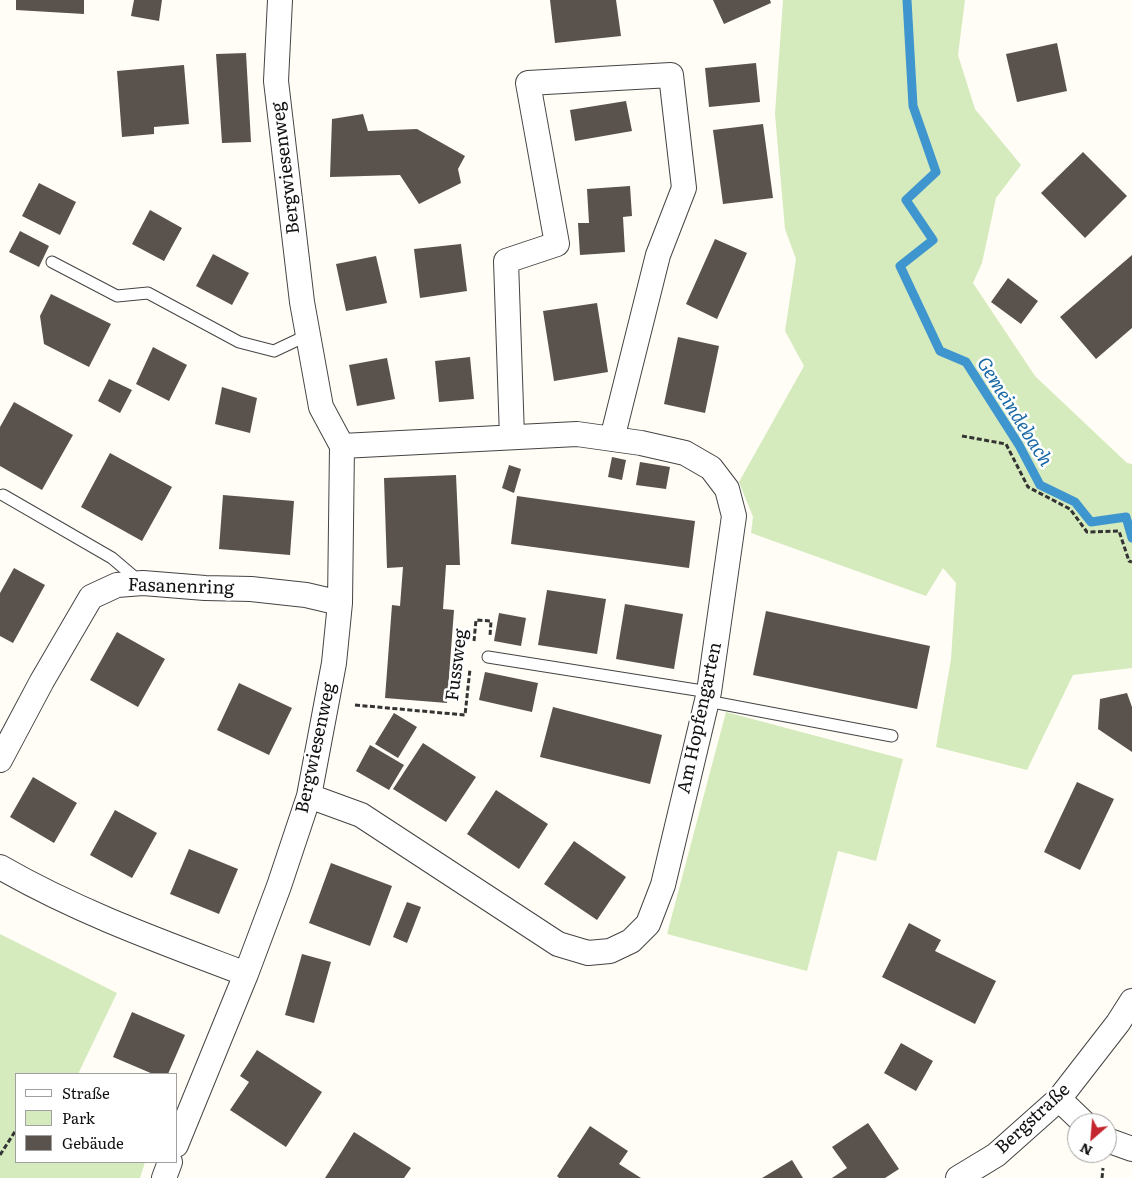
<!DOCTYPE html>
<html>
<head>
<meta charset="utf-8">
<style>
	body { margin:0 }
	#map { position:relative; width:1132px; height:1178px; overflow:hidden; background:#fffdf5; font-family:Literata,serif }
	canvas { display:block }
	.legend { position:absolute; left:15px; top:1073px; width:162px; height:90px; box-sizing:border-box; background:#fff; border:1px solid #a0a0a0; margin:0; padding:6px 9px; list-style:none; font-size:15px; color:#111 }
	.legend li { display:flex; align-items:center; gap:10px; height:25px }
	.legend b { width:25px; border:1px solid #a0a0a0 }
	.north { position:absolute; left:1067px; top:1113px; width:50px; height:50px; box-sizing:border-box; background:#fff; border:1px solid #a0a0a0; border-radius:50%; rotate:207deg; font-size:14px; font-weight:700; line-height:20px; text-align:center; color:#111 }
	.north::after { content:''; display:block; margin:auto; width:18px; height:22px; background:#c4262e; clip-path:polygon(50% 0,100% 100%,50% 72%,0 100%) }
</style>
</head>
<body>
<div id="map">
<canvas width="1132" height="1178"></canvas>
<ul class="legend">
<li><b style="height:6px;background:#fff"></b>Straße</li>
<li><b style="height:14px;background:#d5ebbd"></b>Park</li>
<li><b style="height:14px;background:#5a524d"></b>Gebäude</li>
</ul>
<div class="north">N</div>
</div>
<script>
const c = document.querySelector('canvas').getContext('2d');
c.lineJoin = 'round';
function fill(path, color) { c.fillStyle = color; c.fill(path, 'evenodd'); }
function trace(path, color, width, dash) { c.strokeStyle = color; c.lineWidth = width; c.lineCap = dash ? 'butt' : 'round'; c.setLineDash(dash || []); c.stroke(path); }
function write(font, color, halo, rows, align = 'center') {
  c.font = font + ' Literata,serif'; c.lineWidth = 5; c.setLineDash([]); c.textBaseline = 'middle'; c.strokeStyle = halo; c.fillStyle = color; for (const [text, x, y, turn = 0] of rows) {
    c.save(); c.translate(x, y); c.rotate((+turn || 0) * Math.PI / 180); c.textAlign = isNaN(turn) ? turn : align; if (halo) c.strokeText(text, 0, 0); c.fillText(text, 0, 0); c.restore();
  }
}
fill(new Path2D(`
	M783,0h182l-7,55 17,54 46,56 -25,33 -14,65 -9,20 62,93 92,87 5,1v204l-59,7 -46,95 -91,-23 15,-88 5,-76 -13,-15 -17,28 -175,-63 2,-16 -14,-35 65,-116 -19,-35 11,-72 -11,-30 -10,-115z
	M726,712l177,47 -27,102 -38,-10 -31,120 -140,-37z
	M0,934l117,59 -39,81h-62v88h129l-5,16h-140z`), '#d5ebbd');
trace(new Path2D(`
	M907,0l6,106 23,66 -30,28 27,40 -33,26 40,85 26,11 53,83 21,40 35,17 16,20 35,-5 6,21`), '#3f96cf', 9);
fill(new Path2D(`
	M16,0h68v14l-68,-4z
	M134,0h28l-3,21 -28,-5z
	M550,0h66l5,36 -66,7z
	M713,0h57l1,3 -47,21z
	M1057,43l10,48 -50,11 -11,-48z
	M246,53l5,89 -29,1 -6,-89z
	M756,63l4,39 -51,5 -4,-39z
	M184,65l5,59 -35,3v7l-32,3 -5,-66z
	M626,101l6,30 -57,10 -5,-31z
	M363,114l5,17 49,-2 48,27 -7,13 3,14 -42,21 -19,-29 -70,2 2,-58z
	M763,124l10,74 -50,6 -10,-74z
	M1083,152l44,44 -42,42 -44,-45z
	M39,183l37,19 -16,33 -38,-19z
	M630,186l2,30 -9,1 2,35 -45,3 -2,-32h11l-2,-34z
	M150,210l32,18 -18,33 -32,-17z
	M20,231l29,15 -10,21 -30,-15z
	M715,239l32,14 -30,66 -31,-15z
	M461,244l6,47 -47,7 -6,-49z
	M213,254l36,19 -17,32 -36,-19z
	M1132,255v73l-36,31 -36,-42z
	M376,256l11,47 -41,8 -10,-47z
	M1008,278l30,23 -17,23 -30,-22z
	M51,294l60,30 -22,43 -45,-23 -4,-28z
	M597,303l11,69 -54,9 -11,-70z
	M678,337l41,9 -14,67 -41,-9z
	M153,347l34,18 -18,36 -33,-17z
	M470,357l4,42 -35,3 -4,-41z
	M387,358l8,41 -38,7 -8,-41z
	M109,379l23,11 -12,23 -22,-12z
	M222,387l35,11 -7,35 -35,-9z
	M14,402l59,33 -31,55 -42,-24v-39z
	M110,453l62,34 -30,54 -61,-34z
	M612,457l14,3 -4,20 -14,-3z
	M640,462l30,5 -4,22 -30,-4z
	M509,465l12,4 -7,24 -12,-5z
	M456,475l4,90h-14l-3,44 11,1 -7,93 -62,-5 7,-93 8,1 3,-39 -16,1 -3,-90z
	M223,495l71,6 -4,54 -71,-6z
	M517,496l178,25 -6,47 -178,-24z
	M14,568l31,17 -32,58 -13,-7v-43z
	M547,590l59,9 -9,55 -59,-9z
	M625,604l58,10 -9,55 -58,-10z
	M766,611l164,35 -13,63 -164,-34z
	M499,613l27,5 -5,28 -27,-5z
	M117,632l48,27 -27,48 -48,-27z
	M485,672l53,11 -6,29 -53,-12z
	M239,683l53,25 -23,47 -52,-25z
	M1127,693l5,14v45l-34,-23 2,-30z
	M553,707l109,28 -12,49 -110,-27z
	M394,713l23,14 -19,31 -23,-14z
	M423,743l53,34 -30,45 -53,-33z
	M370,745l34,20 -15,25 -33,-19z
	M33,777l44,26 -23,40 -44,-26z
	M1077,782l37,17 -34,71 -36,-18z
	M496,790l52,34 -29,45 -52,-35z
	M115,810l42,23 -25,45 -42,-23z
	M574,841l52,36 -29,43 -53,-36z
	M189,849l49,20 -19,45 -49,-20z
	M331,863l61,23 -22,60 -61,-23z
	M407,902l14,5 -14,36 -14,-6z
	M909,923l32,17 -6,11 61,30 -21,43 -93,-47z
	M302,954l29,8 -17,61 -29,-8z
	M132,1012l53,23 -17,39h-15l-40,-17z
	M901,1043l32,18 -17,30 -32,-18z
	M257,1050l65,42 -36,55 -56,-37 19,-28 -9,-6z
	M868,1123l31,46 -14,9h-53l15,-10 -15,-21z
	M590,1126l38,25 -9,13 22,14h-82l-2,-2z
	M354,1132l57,36 -7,10h-79z
	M792,1160l11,18h-41z`), '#5a524d');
const lane = new Path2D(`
	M52,262l65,34 31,-3 91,49 35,9 34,-16
	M3,495l109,63 27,23
	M488,657l221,35
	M707,701l185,35`);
const street = new Path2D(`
	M512,437l-6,-176 51,-17 -29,-161 143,-8 13,113 -26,67 -46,184
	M0,760l42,-79 49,-84 26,-12 26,-2 62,5 46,1 55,6 34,8
	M309,796l52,19 197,129 30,9 22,-2 21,-10 17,-17 15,-39 46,-193 25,-176 -7,-27 -16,-21 -26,-15 -44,-10 -64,-9 -235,12
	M0,867c78,45 162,75 246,107
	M1059,1099l25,24
	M1107,1140l25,9
	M176,1145l70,-171 33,-88 30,-90 25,-133 6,-60 2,-157 -21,-39 -19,-105 -26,-221 4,-81
	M164,1178l6,-16
	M958,1178l38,-23 63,-56 59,-76 14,-22`);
trace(lane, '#444', 13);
trace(street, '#444', 26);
trace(new Path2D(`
	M962,436l44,8 22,43 42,22 17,23 32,-1 10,30 3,1
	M474,641l2,-21 15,1 -1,15
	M355,705l110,10 5,-46
	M0,1155l16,-25
	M1102,1178l1,-10`), '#333', 3, [5, 2.5]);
trace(lane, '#fff', 11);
trace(street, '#fff', 24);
write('18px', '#111', '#fff', [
	["Bergwiesenweg",286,168,-97],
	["Fasanenring",181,587,2],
	["Fussweg",457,665,-83],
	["Am Hopfengarten",700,718,-78],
	["Bergwiesenweg",316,748,-78],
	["Bergstraße",1033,1119,-43]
]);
write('italic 19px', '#1768a6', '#fff', [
	["Gemeindebach",1014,412,58]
]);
</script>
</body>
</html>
